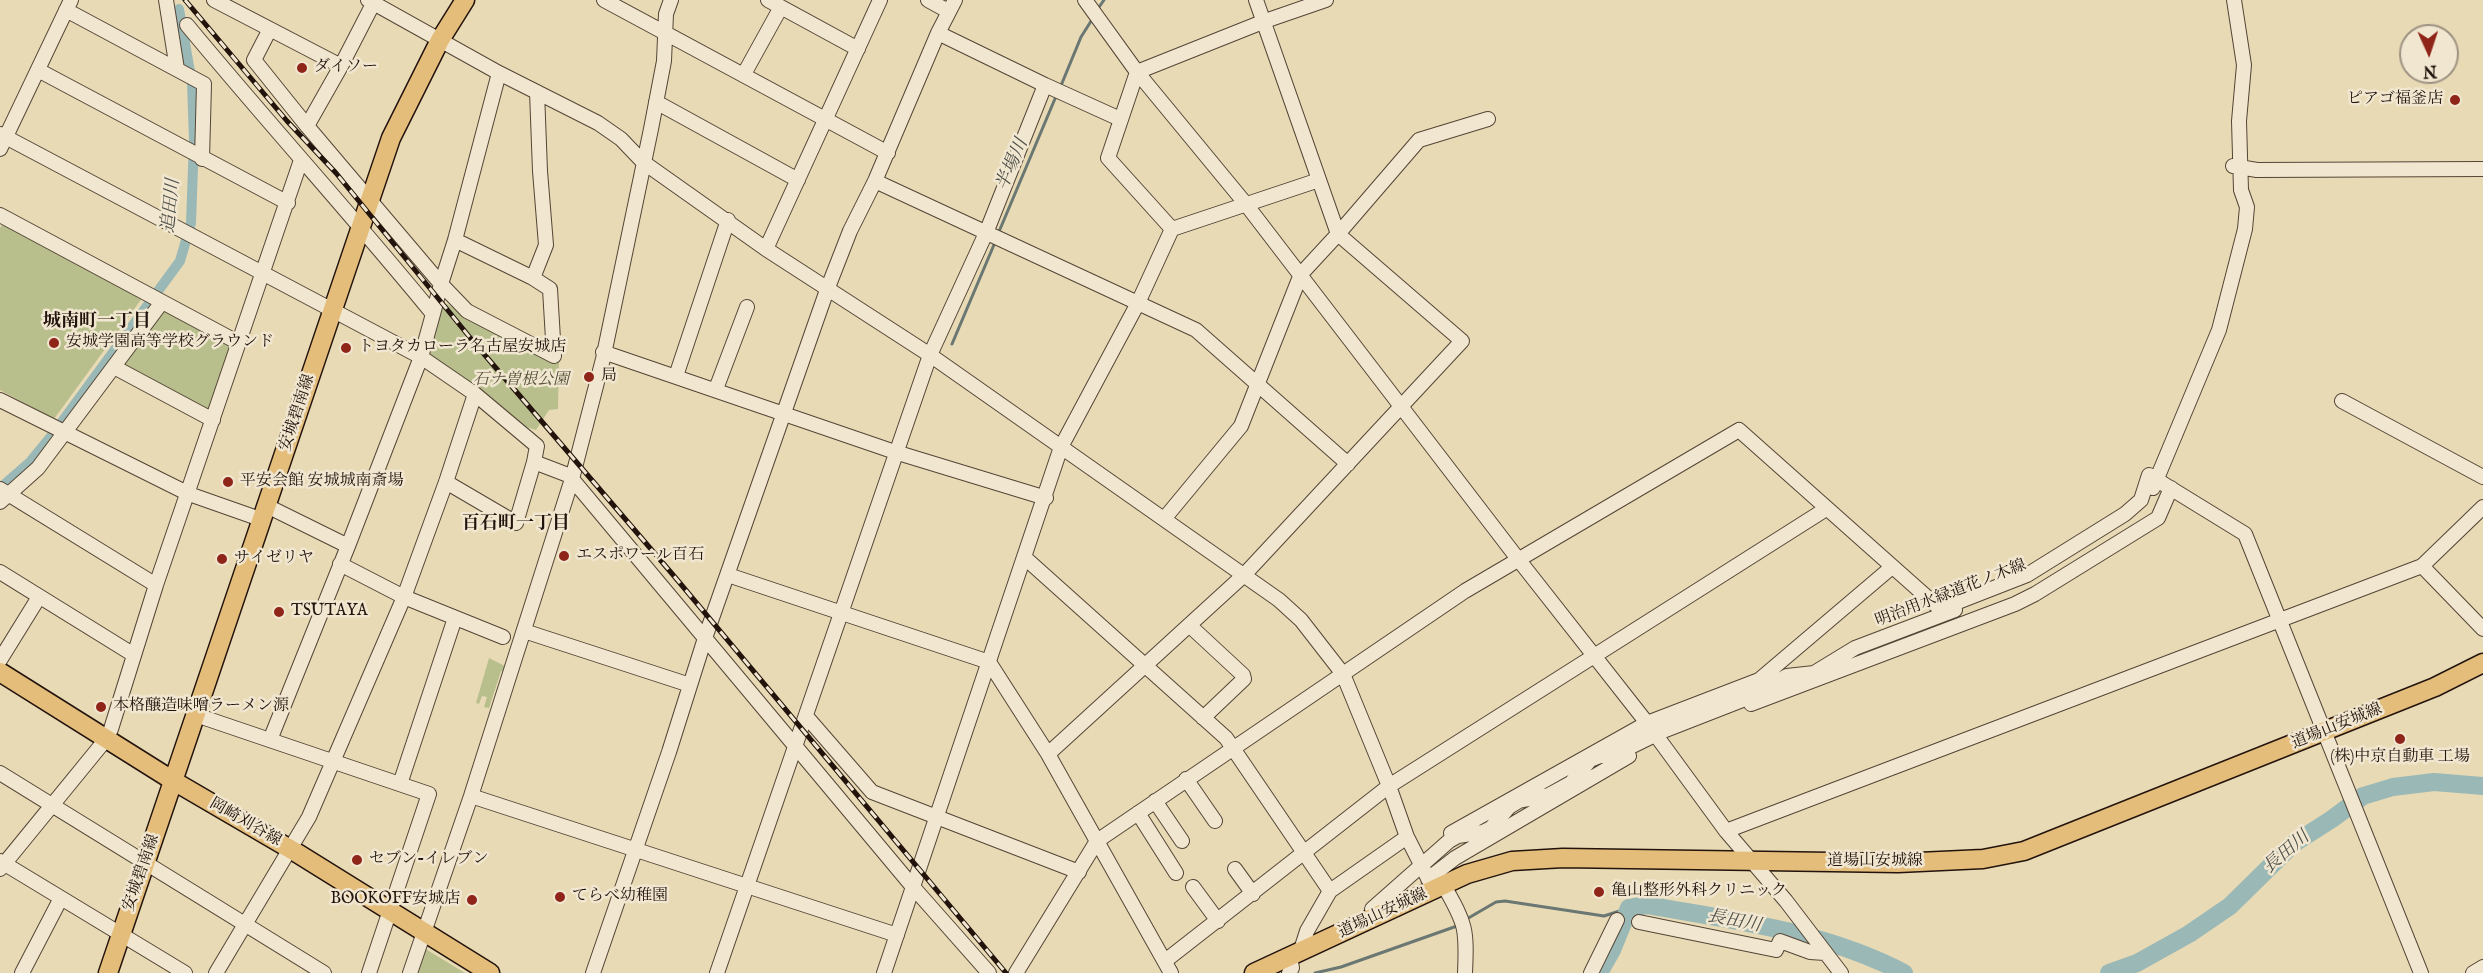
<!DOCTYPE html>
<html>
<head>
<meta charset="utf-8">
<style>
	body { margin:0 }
	#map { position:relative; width:2483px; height:973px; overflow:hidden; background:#e9dab6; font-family:"IM FELL English",serif }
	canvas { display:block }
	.north { position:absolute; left:2399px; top:24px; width:60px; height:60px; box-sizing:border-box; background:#f1e7d0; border:2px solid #9e9282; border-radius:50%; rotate:177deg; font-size:16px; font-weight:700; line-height:24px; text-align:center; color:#22130c }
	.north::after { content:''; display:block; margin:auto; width:21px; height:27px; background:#8f2418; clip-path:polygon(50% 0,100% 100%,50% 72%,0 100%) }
</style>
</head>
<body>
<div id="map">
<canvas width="2483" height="973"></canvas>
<div class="north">N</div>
</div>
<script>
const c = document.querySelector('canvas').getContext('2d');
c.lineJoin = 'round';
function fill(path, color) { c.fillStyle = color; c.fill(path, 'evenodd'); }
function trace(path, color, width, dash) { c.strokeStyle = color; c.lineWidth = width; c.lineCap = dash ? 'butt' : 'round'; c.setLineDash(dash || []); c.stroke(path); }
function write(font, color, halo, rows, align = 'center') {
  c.font = font + ' "IM FELL English","Noto Serif JP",serif'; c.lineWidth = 5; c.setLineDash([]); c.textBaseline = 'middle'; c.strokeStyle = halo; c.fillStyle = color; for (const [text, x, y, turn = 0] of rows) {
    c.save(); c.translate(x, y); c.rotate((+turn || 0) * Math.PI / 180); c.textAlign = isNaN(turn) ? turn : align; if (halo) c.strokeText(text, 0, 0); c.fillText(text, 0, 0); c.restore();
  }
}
fill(new Path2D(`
	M3,223l140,74 -89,122 -54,-29v-162z
	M447,304l112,57 -1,48 -9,1 -13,20 -16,-5 -92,-69 13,-49z
	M165,308l65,35 2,5 -21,63 -6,1 -84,-45z
	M489,658l18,9 -1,5 -5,-1 -12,37 -5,-1 3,-10 -5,-1 -3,8 -3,-1z
	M424,948l41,25h-50z`), '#b8bf8d');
trace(new Path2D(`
	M1097,10l7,-10
	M1060,88l21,-51 12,-19
	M998,234l59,-140
	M952,344l44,-104
	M1465,920l31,-18 9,-1 99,15 25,-8
	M1315,973l26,-6 116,-41`), '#6a7772', 3);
trace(new Path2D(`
	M0,488l30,-26 23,-28 127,-173 11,-38 3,-83 -2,-57 -13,-74`), '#9ab9b6', 10);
trace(new Path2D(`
	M1599,973l13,-23 17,-42 18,-3c88,16 177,26 257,68
	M2109,973l28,-10 52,-29 41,-28 63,-62 39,-25 31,-23 30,-9 41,-5 49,4`), '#9ab9b6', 18);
const minor = new Path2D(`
	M166,0l11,69
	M214,0l127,66 -34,60 -53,-66 16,-31
	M368,0l131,73 99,50 23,16 22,23 123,87 164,106 349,245 22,20 42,54 46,112 18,51 27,53
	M604,0l284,153
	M768,0l90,49
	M928,0l20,11
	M1085,0l52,72 108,131 273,356 129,164 79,108 60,70 55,72
	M66,10l138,74 -2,75
	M187,25c81,98 166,191 246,289l-12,43 -73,189 -78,194
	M938,33l107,52 75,34
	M341,66l33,-64
	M38,70l250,133
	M499,73l-44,167 -14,44 26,27 87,45 -4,-67 -17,-11 13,-33 -6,-74 -3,-79
	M744,74l37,-67
	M656,102l142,78
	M307,126l134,158 -8,30
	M0,134l421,223 54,37 -29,88 -42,115 -95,220 -93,156
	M0,149l71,-149
	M2233,166l24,4 226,-1
	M875,181l321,149 152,134
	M0,215l239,128
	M1172,229l-64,-71 29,-86 128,-51 61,-21
	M455,240l78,38
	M766,249l114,-249
	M603,352l292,100 151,46
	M114,367l99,53
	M676,376l52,-156
	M716,389l31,-82
	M475,394l62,52 -3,16 34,13 4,4 341,408 76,86
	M0,400l189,94 74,26
	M2342,401l141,76
	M446,482l70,41 18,-61
	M2153,488l66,-158 26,-101 2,-22 -6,-17 -2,-69 5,-56 -10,-65
	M0,489l156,96
	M0,502l38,-34 124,-166
	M267,506l81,40
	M1164,519l77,-93 60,-152 37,-40 81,-94 69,-21
	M1024,557l202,181 104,153 77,-54
	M340,564l64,33 99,40
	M2422,566l61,63
	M0,572l134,83
	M728,575l261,87 59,92 123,219
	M1189,625l54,50 1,4 -41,39
	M524,631l166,54
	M0,660l39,-63
	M1751,704l264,-100 20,-10 123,-76 13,-30
	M196,715l233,79 -60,179
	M806,716l66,76 207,80
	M1048,754l196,-179 218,-234 -124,-107 -82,-234
	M0,773l324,200
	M1186,779l29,42
	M400,784l55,-166
	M471,796l426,139
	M1155,801l27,40
	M1138,813l38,60
	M1726,831l696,-265 61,-59
	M1451,833l196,-110 112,-43 133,-113
	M0,861l185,112
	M0,869l107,-131 4,-9 45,-144 145,-425
	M1235,869l18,25
	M1428,879l27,-21 174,-102
	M1444,886c22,38 23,43 21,87
	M1193,887l25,34
	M1372,909l77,-68 9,-5 25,-4 8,-4 18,-21 10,-6 30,-6 22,-12 19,-23 10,-4 14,-1 49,-24 82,-32 42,-23 27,-3 41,-25 100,-38
	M1639,922l137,28 4,-9 30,11 15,1
	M1300,953l7,-22 23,-40
	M1165,961l224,-175 437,-277
	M22,973l39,-75
	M410,973l61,-177 101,-317 31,-120 48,-230 13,-68 2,-47 5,-14
	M593,973l76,-221 36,-114 122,-348 23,-59 25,-50 63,-148 17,-33
	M717,973l213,-618 56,-122 59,-148
	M884,973l177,-526 77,-144 34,-74 147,-49
	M1016,973l81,-132 368,-250 274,-161 199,177h7l82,-32 98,-61 16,-14 8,-25 96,59 176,439
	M1289,973l3,-5 -2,-11
	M1591,973l26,-53
	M2473,973l10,-6`);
const major = new Path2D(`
	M0,672l172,108 125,73 193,120
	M108,973l283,-835 49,-98 25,-40
	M1254,973l213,-99 45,-13 51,-3 335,5 85,-4 41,-8 411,-164 48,-24`);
trace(minor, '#544536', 16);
trace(major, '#22130c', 21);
trace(minor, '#f1e7d0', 14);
trace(major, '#e4bd7b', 18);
const rail = new Path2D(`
	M185,0l102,121 49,52 136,167 202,236 332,397`);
trace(rail, '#22130c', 5);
trace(rail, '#f1e7d0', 3, [9]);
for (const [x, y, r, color] of [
	[302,68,6,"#8f2418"],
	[2455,100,6,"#8f2418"],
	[54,343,6,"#8f2418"],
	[346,348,6,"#8f2418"],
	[589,377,6,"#8f2418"],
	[228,482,6,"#8f2418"],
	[564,556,6,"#8f2418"],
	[222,559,6,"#8f2418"],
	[279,612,6,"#8f2418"],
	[101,707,6,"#8f2418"],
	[2400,739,6,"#8f2418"],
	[357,860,6,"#8f2418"],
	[1599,892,6,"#8f2418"],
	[560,897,6,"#8f2418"],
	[472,900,6,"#8f2418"]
]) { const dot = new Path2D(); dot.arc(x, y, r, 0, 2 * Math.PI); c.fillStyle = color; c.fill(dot); trace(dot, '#f1e7d0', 2); }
write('16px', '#22130c', '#f1e7d0', [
	["ダイソー",314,68],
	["ピアゴ福釜店",2443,100,"right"],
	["安城学園高等学校グラウンド",66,343],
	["トヨタカローラ名古屋安城店",358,348],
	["局",601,377],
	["平安会館 安城城南斎場",240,482],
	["エスポワール百石",576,556],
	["サイゼリヤ",234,559],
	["TSUTAYA",291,612],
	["本格醸造味噌ラーメン源",113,707],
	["(株)中京自動車 工場",2400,758,"center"],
	["セブン-イレブン",369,860],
	["亀山整形外科クリニック",1611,892],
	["てらべ幼稚園",572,897],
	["BOOKOFF安城店",460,900,"right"]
], 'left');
write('italic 16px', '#564f39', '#f1e7d0', [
	["石ナ曽根公園",521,381]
]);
write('16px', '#22130c', '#f1e7d0', [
	["安城碧南線",298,413,-72],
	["明治用水緑道花ノ木線",1951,594,-21],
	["道場山安城線",2337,727,-22],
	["岡崎刈谷線",245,823,30],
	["道場山安城線",1875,862],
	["安城碧南線",142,873,-71],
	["道場山安城線",1383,914,-25]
]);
write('italic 18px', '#4c4d48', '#f1e7d0', [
	["半場川",1013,165,-67],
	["追田川",172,206,-84],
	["長田川",2287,853,-41],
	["長田川",1734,922,11]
]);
write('bold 18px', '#22130c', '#f1e7d0', [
	["城南町一丁目",97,322],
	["百石町一丁目",516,524]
]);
</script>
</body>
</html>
